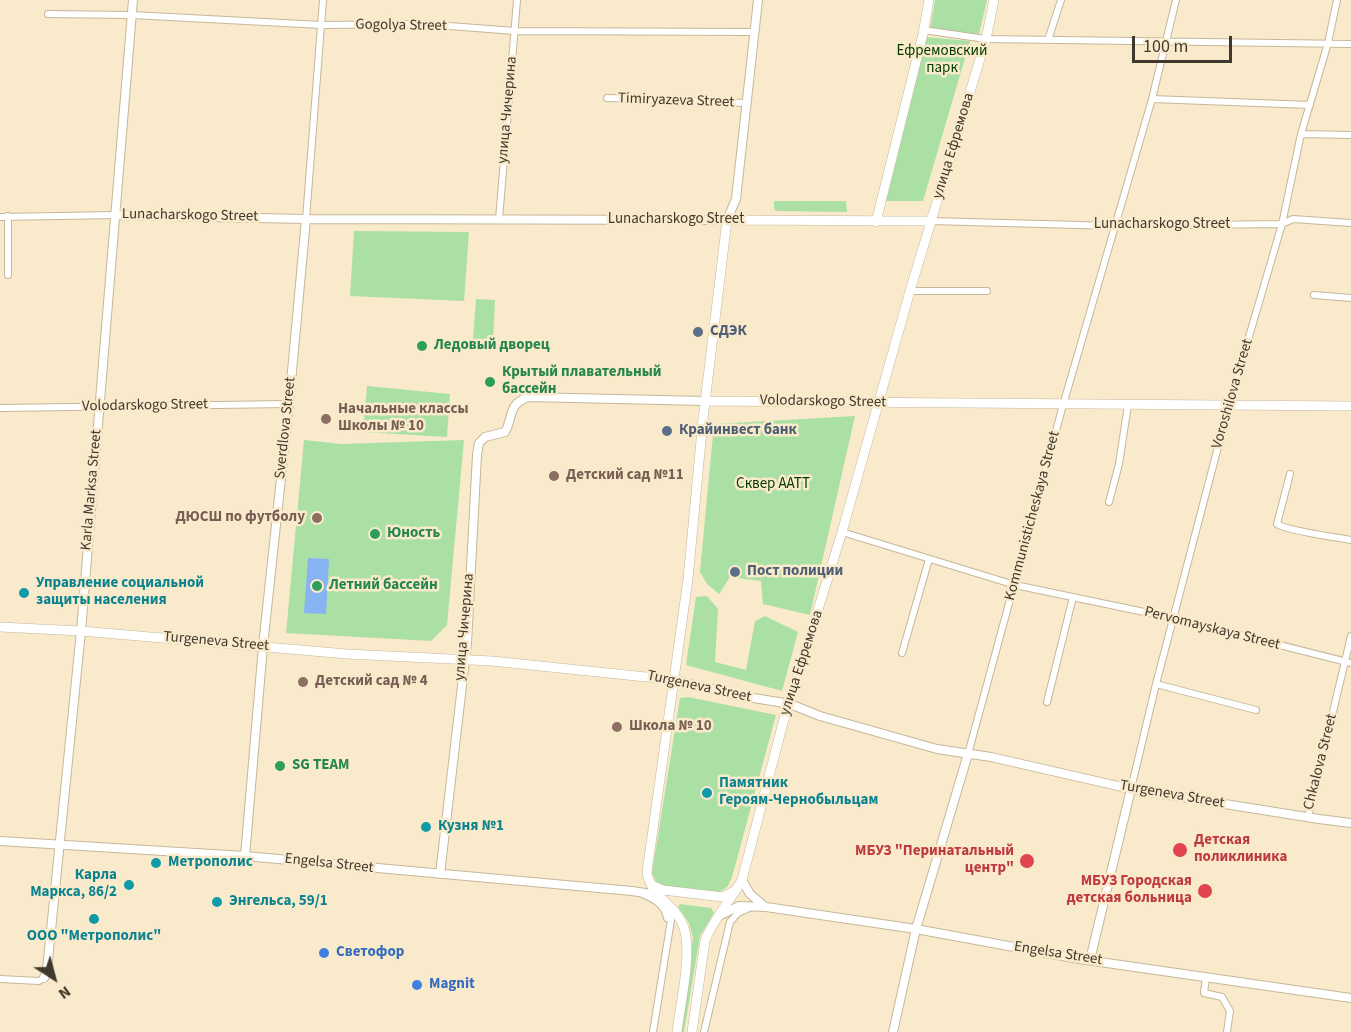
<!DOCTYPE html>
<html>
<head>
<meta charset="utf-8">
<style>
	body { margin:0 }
	#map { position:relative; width:1351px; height:1032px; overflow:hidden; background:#f9eacb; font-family:"Source Sans 3",sans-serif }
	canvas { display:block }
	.north { position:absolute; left:24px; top:948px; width:60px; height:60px; -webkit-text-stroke:4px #f9eacb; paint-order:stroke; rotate:144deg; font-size:16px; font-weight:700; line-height:24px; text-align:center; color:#403a2e }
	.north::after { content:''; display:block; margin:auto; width:21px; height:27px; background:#403a2e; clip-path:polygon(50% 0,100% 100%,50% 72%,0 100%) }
	.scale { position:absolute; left:1132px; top:36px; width:100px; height:27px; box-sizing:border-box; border:3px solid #403a2e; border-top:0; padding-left:8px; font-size:18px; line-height:21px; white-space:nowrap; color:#403a2e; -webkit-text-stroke:4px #f9eacb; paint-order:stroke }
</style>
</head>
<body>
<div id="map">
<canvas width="1351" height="1032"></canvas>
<div class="north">N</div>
<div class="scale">100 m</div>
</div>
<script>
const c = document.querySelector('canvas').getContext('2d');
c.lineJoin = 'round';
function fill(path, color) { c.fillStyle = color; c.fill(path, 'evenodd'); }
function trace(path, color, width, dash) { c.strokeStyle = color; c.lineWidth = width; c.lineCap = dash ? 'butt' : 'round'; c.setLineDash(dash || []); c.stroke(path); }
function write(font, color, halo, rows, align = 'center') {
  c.font = font + ' "Source Sans 3",sans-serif'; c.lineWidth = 5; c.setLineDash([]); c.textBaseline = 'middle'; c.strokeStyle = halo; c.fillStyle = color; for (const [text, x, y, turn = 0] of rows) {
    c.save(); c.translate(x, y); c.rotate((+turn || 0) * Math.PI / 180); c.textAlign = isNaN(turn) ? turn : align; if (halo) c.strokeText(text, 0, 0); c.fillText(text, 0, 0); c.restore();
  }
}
fill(new Path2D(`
	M935,0h52l-8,34 -49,-5z
	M925,37l45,4 -47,160h-37z
	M774,201h72l1,11 -71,-1 -2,-3z
	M354,231l115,1 -5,69 -114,-5z
	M476,299l19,1 -2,40 -20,-1z
	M367,386l83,8 -3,43 -84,-5z
	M855,416l-45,199 -47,-11 -2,-23 -31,-4 -11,17 -12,-10 -7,-12 14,-148z
	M304,440l37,4 123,-4 -17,185 -16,16 -145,-8z
	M707,596l11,13 -3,53 31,8 9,-49 10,-5 33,16 -16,59 -96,-26 10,-68z
	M688,697l88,18 -44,162 -4,9 -11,8 -59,-9 -6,-12 28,-175z
	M680,904l31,4 3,5 -14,23 -16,96h-4l13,-94 -4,-15 -11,-16z`), '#aae0a4');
fill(new Path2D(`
	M308,558l21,1 -3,55 -22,-1z`), '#87b3f2');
const street = new Path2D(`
	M48,14l84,1 189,10 102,-1 92,7 239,1
	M923,30l63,9 365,5
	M1048,40l13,-40
	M607,98l139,5
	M1152,99l158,6
	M1301,134l50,1
	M0,217l116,-2
	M306,219l17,-219
	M499,220l18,-220
	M931,221l184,5 167,-2 11,-5 58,4
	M8,275v-59
	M910,291h77
	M1314,295l37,3
	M0,408l289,-4
	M1290,474l-13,50c10,7 58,13 74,16
	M1109,502l10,-38 9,-59
	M842,532l173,53 158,33 178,45
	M902,653l27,-94
	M1156,684l100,26
	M1047,702l26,-105
	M968,754l95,-349 89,-306 24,-99
	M1131,789l25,-105 73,-279 53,-181 19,-90 27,-91 9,-43
	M1308,817l43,-181
	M644,895c11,4 21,11 23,23
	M1206,977l-2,16 18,4 8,14 -3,21
	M0,979l39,2 5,-3
	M653,1032l18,-112 -2,-12
	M704,1032l26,-110 8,-9 11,-5`);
const secondary = new Path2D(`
	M116,215l190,4 421,1 9,-21 22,-199
	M675,680l61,15 54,9 30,12 117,33 54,8 140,32 188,30 32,4
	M0,841l245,15 387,35 26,4
	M245,856l18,-210 26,-242 17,-185
	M440,874l27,-231 10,-188 2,-12 6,-6 20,-5c9,-16 2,-27 23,-35l177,4
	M742,880l8,14 13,11
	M719,916l20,-10 27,1 150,22 163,30 272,39
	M1090,960l41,-171
	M44,978l3,-8 34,-339 52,-631
	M893,1032l23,-103 52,-175`);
const primary = new Path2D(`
	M876,222l47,-188 6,-34
	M705,401l646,5
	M0,627l81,4 266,23 145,7 183,19
	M652,885l11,5 60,7 11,-6
	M677,1032c3,-28 18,-88 4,-111 -10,-19 -31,-26 -34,-49l41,-293 15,-160 24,-199 204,1
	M692,1032l13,-91c8,-22 26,-41 37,-61l42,-161 6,-15 1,-7 51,-165 68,-241 76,-252 8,-39`);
trace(street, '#c6b799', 8);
trace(secondary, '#c6b799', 10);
trace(primary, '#c6b799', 10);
trace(street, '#fff', 6);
trace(secondary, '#fff', 8);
trace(primary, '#fff', 9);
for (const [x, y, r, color] of [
	[698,332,6,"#5c6f8a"],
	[422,346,6,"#2e9e5b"],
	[490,382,6,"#2e9e5b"],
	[326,419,6,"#8d6e63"],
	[667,431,6,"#5c6f8a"],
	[554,476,6,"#8d6e63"],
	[317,518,6,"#8d6e63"],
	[375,534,6,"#2e9e5b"],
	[735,572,6,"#5c6f8a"],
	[317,586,6,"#2e9e5b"],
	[24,593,6,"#0f9aa8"],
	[303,682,6,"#8d6e63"],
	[617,727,6,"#8d6e63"],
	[280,766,6,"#2e9e5b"],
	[707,793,6,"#0f9aa8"],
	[426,827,6,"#0f9aa8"],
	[1180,850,8,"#e0444e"],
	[1027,861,8,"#e0444e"],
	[156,863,6,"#0f9aa8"],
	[129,885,6,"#0f9aa8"],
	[1205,891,8,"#e0444e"],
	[217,902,6,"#0f9aa8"],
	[94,919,6,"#0f9aa8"],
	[324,953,6,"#3f7fe0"],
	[417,985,6,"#3f7fe0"]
]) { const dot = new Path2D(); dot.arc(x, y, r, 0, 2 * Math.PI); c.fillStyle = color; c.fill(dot); trace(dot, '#f9eacb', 2); }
write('15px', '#403a2e', '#f9eacb', [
	["Gogolya Street",401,26,1],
	["Timiryazeva Street",676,101,2],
	["улица Чичерина",508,110,-85],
	["улица Ефремова",954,146,-73],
	["Lunacharskogo Street",190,216,1],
	["Lunacharskogo Street",676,220],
	["Lunacharskogo Street",1162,225],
	["Voroshilova Street",1233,394,-74],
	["Volodarskogo Street",823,402,1],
	["Volodarskogo Street",145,406,-1],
	["Sverdlova Street",286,428,-84],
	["Karla Marksa Street",92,490,-85],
	["Kommunisticheskaya Street",1033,516,-75],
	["улица Чичерина",465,627,-85],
	["Pervomayskaya Street",1212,629,14],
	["Turgeneva Street",216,642,5],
	["улица Ефремова",802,663,-72],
	["Turgeneva Street",699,687,12],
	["Chkalova Street",1321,762,-76],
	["Turgeneva Street",1172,795,10],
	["Engelsa Street",329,864,6],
	["Engelsa Street",1058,954,9]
]);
write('15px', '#003a00', '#f9eacb', [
	["Ефремовский",942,52],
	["парк",942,69],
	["Сквер ААТТ",773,485]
]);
write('bold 15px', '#4e5e75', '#f9eacb', [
	["СДЭК",710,332],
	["Крайинвест банк",679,431],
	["Пост полиции",747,572]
], 'left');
write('bold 15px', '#27864d', '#f9eacb', [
	["Ледовый дворец",434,346],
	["Крытый плавательный",502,373],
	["бассейн",502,390],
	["Юность",387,534],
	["Летний бассейн",329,586],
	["SG TEAM",292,766]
], 'left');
write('bold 15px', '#785e54', '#f9eacb', [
	["Начальные классы",338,410],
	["Школы № 10",338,427],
	["Детский сад №11",566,476],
	["ДЮСШ по футболу",305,518,"right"],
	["Детский сад № 4",315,682],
	["Школа № 10",629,727]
], 'left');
write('bold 15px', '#0d838f', '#f9eacb', [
	["Управление социальной",36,584],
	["защиты населения",36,601],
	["Памятник",719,784],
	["Героям-Чернобыльцам",719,801],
	["Кузня №1",438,827],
	["Метрополис",168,863],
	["Карла",117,876,"right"],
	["Маркса, 86/2",117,893,"right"],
	["Энгельса, 59/1",229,902],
	["ООО \"Метрополис\"",94,937,"center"]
], 'left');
write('bold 15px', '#be3a42', '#f9eacb', [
	["Детская",1194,841,"left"],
	["поликлиника",1194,858,"left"],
	["МБУЗ \"Перинатальный",1014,852],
	["центр\"",1014,869],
	["МБУЗ Городская",1192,882],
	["детская больница",1192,899]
], 'right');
write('bold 15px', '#366cbe', '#f9eacb', [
	["Светофор",336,953],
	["Magnit",429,985]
], 'left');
</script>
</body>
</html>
